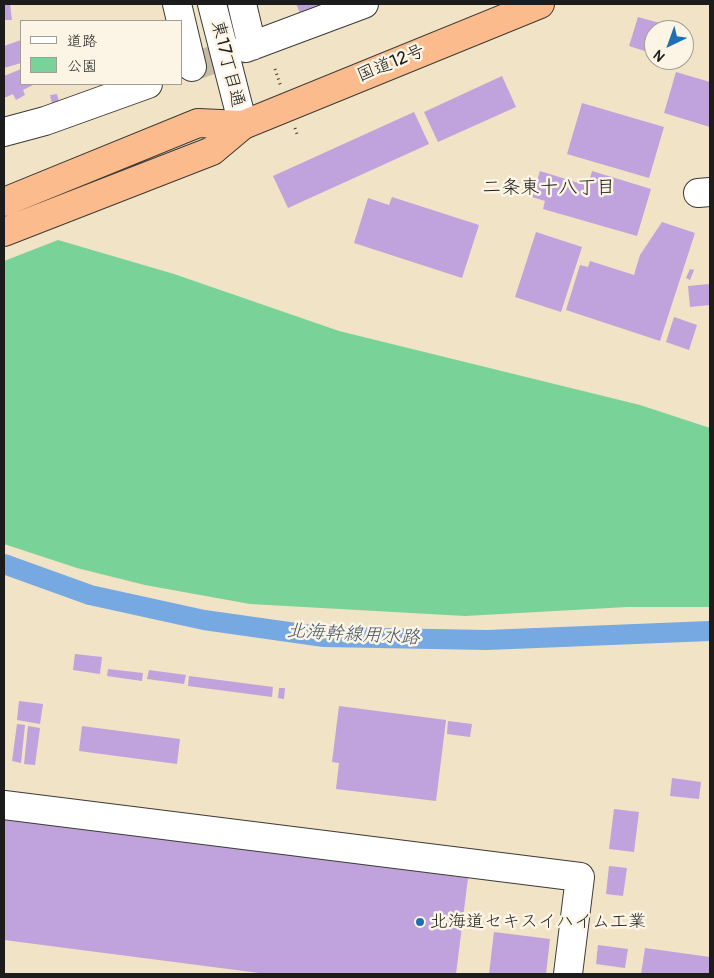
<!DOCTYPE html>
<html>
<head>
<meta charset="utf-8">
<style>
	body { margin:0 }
	#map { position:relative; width:714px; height:978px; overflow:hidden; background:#f1e3c5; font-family:Pangolin,"Klee One",sans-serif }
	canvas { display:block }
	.frame { position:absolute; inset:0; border:5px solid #1c1c1c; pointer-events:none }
	.legend { position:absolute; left:20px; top:20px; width:162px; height:65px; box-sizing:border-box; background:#fcf5e5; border:1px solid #a29e95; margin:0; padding:6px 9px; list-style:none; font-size:15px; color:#1c1c1c }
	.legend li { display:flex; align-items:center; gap:10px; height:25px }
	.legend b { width:25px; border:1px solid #a29e95 }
	.north { position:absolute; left:644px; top:20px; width:50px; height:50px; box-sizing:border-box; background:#fcf5e5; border:1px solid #a29e95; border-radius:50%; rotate:222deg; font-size:14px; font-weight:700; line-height:20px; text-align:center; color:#1c1c1c }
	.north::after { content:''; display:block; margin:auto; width:18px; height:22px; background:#1f6fb2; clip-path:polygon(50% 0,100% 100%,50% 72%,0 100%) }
</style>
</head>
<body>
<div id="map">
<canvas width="714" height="978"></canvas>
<div class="frame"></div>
<ul class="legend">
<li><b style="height:6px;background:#fff"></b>道路</li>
<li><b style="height:14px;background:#79d298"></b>公園</li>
</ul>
<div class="north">N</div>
</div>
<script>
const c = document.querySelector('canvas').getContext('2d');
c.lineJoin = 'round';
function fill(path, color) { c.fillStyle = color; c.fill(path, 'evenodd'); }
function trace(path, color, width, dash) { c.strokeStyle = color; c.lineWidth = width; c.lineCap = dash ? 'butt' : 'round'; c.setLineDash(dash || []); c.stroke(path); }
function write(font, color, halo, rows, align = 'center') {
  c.font = font + ' Pangolin,"Klee One",sans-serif'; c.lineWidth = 5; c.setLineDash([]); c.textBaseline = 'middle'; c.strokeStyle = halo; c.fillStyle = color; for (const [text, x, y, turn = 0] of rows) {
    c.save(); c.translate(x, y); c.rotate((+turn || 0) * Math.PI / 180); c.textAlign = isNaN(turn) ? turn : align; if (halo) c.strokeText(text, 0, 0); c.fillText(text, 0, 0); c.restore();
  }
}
fill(new Path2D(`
	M58,240l116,34 165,57 301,74 70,23v179h-83l-162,9 -215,-12 -105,-19 -68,-17 -73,-24v-283z`), '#79d298');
trace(new Path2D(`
	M4,564l86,31 114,25 120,17 163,3 223,-9`), '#76a8e1', 20);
fill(new Path2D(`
	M4,4h6l2,16h-8z
	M296,4h27l-23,9z
	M638,17l29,8 -1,5h-12v24l-25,-8z
	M21,40v23l-17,5v-22z
	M21,69v15h12v1l-10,5 2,5 -9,5 -3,-6 -9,4v-22z
	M676,72l34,10v45l-46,-14z
	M502,76l14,31 -78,35 -14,-30z
	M57,94l3,12 -7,2 -3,-13z
	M582,103l82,24 -15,51 -82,-24z
	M414,112l15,32 -141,64 -15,-32z
	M540,171l48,15 4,-15 59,18 -14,47 -94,-27 2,-8 -13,-4z
	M392,197l87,28 -17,53 -108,-35 14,-45 21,7z
	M662,222l33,11 -35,108 -94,-31 14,-45 8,2 2,-6 44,14 6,-20z
	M536,232l46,15 -21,65 -46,-15z
	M690,269l4,1 -4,10 -4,-2z
	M710,284v21l-20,2 -2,-21z
	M674,317l23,8 -8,25 -23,-8z
	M75,654l27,3 -2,17 -27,-4z
	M108,669l35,4 -1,8 -35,-5z
	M149,670l37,5 -2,9 -37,-5z
	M189,676l84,11 -1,10 -84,-11z
	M279,688h6l-1,11 -6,-1z
	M19,701l24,3 -3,20 -23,-4z
	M339,706l107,14 -10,81 -100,-12 3,-26 -7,-1z
	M448,721l24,3 -2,13 -23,-3z
	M17,724l8,1 -4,38 -9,-2z
	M28,726l12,2 -5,37 -11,-1z
	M82,726l98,13 -3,25 -98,-13z
	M672,778l29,4 -2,17 -29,-3z
	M614,809l25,3 -5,40 -25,-3z
	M4,818l464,60 -12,96h-189l-263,-34z
	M609,866l18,2 -4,28 -17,-2z
	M494,932l56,7 -4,35h-57z
	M598,945l30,4 -3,19 -29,-4z
	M645,948l65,9v17h-69z`), '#c0a2dd');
trace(new Path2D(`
	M198,65l48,-17`), '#c6bba3', 28, [28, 14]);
const minor = new Path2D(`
	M177,4l15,63
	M212,4l31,121
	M242,4l10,42
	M246,48l118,-44
	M4,132l41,-11 103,-37
	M698,193l12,-1
	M4,805l576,72 -12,97`);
const highway = new Path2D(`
	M4,202l194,-79 45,2
	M4,232l208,-81 31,-26 297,-121`);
trace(minor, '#3c3a35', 30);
trace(highway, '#3c3a35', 30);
trace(new Path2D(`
	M275,69l6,18
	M295,128l3,9`), '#3c3a35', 3, [1, 4]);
trace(minor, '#fff', 28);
trace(highway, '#fbbb8d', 28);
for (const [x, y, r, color] of [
	[420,922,5,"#1f6fb2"]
]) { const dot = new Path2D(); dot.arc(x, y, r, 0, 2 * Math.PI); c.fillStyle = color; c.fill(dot); trace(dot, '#fcf5e5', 2); }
write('18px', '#1c1c1c', '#fcf5e5', [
	["東17丁目通",227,64,76],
	["国道12号",391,64,-22]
]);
write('18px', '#1c1c1c', '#fcf5e5', [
	["北海道セキスイハイム工業",430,922]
], 'left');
write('19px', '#1c1c1c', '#fcf5e5', [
	["二条東十八丁目",549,188]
]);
write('italic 19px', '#40546b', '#fcf5e5', [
	["北海幹線用水路",353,635,3]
]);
</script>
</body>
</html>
